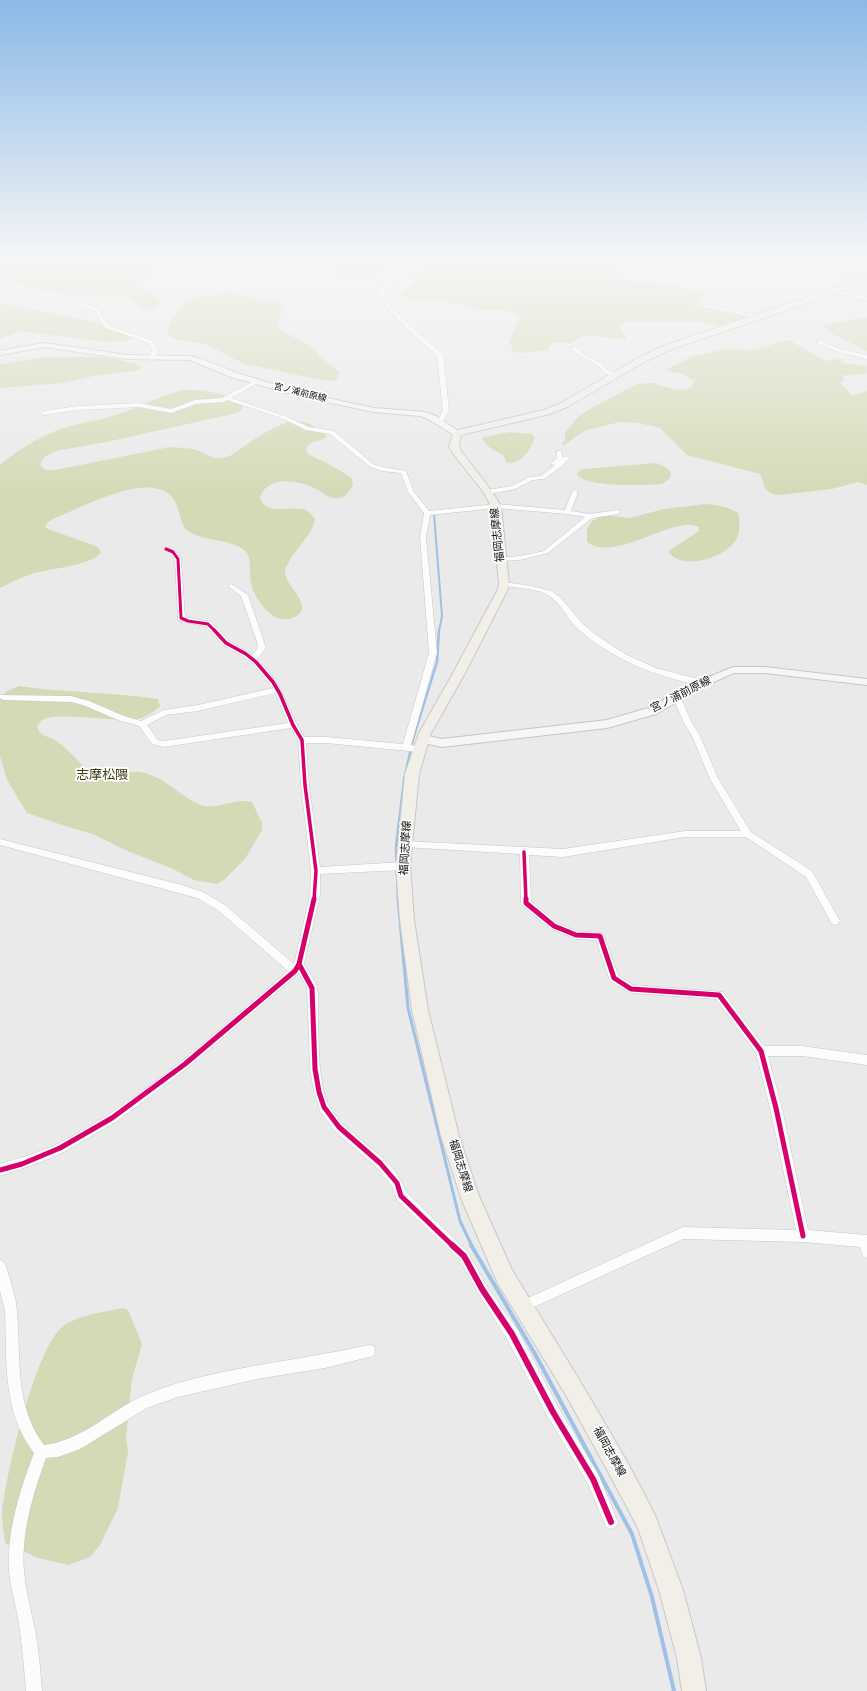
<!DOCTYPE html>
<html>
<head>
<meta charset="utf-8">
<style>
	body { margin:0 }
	canvas { display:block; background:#eaeaea }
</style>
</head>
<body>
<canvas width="867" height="1691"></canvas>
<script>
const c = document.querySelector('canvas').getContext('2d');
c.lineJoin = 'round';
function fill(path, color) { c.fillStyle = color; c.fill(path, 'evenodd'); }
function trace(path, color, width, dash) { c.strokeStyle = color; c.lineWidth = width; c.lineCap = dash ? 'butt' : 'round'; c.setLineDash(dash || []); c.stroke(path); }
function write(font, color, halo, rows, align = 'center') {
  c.font = font + ' "Source Serif 4","Noto Sans JP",serif'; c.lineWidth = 3.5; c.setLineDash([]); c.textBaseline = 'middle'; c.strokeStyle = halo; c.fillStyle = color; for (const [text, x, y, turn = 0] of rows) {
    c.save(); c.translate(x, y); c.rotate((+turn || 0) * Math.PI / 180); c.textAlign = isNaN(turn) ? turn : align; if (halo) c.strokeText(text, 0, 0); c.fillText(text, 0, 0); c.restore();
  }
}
fill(new Path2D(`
	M0,260h186l-2,3 -35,8 -15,7 -1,3c6,8 20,12 29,21l-4,5 -8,3 -8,-2 -17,-12 -56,-1 -69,-15z
	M230,260h39c-14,6 -26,11 -39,0z
	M339,260h60c-27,17 -42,20 -72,7z
	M427,260h130l-1,2 7,2 59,4 3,2 -1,3 -4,1 -39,-1 -6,1v2l8,3 73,3 49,11 -12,12 53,12 -27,9 -23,-5h-67l-10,6 8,13 -42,-5 -14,8 -20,-1 -3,8 -27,3 -7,-1 -5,-10 11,-25c-13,-11 -27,-6 -42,-8 -11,-1 -22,-6 -33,-8 -15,-2 -33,0 -46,-7l12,-10 6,-10 11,-11z
	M229,293l54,10 2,4c-4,6 -9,14 -6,22l31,17 9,10 21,16 -4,8 -5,1 -9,-1 -78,-16 -38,-20 -30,-5 -7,-4 -2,-2 2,-7 17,-27 15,-3z
	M0,303l111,22 19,7 4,6 -9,3 -21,1 -84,-11 -20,8z
	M867,317v34l-34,-17 -10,-9z
	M789,340l37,21 12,-3 3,2v3l26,3 -1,8c-8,-1 -15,2 -23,1l1,5 -4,3 13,13 14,-5v94l-9,-3 -26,7 -53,6c-15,-2 -14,-8 -19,-21l-73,-19 -27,-27 -21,-5 -19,-1 -34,8 -22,15h-3l4,-5v-7l12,-15 9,-7 51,-27 15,-1 25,7 14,-2 3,-7 -11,-7 -15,-3 -2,-2 17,-7 7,-5 36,-8 29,1 22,-7z
	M48,357h47l16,1 29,7 1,3 -5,3 -42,5 -31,7 -63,5v-24z
	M184,390c19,0 44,2 59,15l-1,4 -5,4 -126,28 -55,10 -10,5 -4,4 -2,5 5,5h10l115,-23 24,2 21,9h7l8,-2 32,-22 27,-13h8l13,3 14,9 3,3c-5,6 -14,4 -19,10 -3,2 -1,6 1,8 3,3 10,5 14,7 9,5 21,11 29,18l1,7c-4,5 -7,11 -14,12 -9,2 -17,-6 -25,-10 -16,-8 -46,-13 -54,9 4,19 30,9 43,12 5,1 9,6 12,10 -2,16 -19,28 -26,43 -1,2 -4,6 -4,8 -2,16 37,40 4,49 -17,4 -35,-20 -38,-36 -2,-9 1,-26 -6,-32 -15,-13 -41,-9 -57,-20 -9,-6 -7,-26 -18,-36 -25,-23 -91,14 -117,24l-6,4 -2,4 3,2 50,18 3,6c-13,13 -48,15 -66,20 -12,3 -24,10 -35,15v-123c20,-17 45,-32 70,-39 16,-4 32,-6 48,-12 22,-7 42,-19 66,-24z
	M509,432l23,2 3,3c-3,11 -15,30 -29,25l-2,-6 -15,-9 -8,-9z
	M656,463c14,5 22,12 6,21 -21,1 -71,4 -85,-9l1,-3 5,-3z
	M706,504c12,1 22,3 32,9 2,6 2,15 0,22 -6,21 -54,37 -69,18l1,-3 29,-19v-4c-4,-1 -8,-3 -12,-2 -27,1 -77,36 -100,17v-13l5,-8 11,-6 27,3 34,-9z
	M19,686c47,7 93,6 139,13l2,7c-6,6 -15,12 -24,13 -19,4 -83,-9 -95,2 -2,2 -3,4 -4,5 2,9 9,10 16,13 13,7 27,24 37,34 7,1 14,3 21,3 20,-1 21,-9 42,0 17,6 36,28 53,30 16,2 30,-8 46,-4l10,21v7l-17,29 -21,21 -7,4 -23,-4 -21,-11 -48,-19 -32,-16 -25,-7 -41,-14 -20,-33 -7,-24v-58l7,-7z
	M123,1308l5,2 14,34 -10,35 -6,58 2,15 -10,56 -18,37 -10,12 -22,8 -30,-7 -33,-15c-1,-9 -3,-20 -3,-30 4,-39 32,-161 60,-186 15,-12 43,-15 61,-19z`), '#d4dab6');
trace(new Path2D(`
	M434,514l8,102 -3,15`), '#9ec1e5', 2);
trace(new Path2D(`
	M398,900l-2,-53 8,-67 9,-41 24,-77 2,-32`), '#9ec1e5', 2.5);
trace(new Path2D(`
	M398,899l10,109 52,213 12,25`), '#9ec1e5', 3);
trace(new Path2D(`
	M471,1245l64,109 97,180 20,63 22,94`), '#9ec1e5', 4);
const street = new Path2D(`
	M392,282l4,1 -12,9 -2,5 31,32 30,25 6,56 -7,13 -5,-1 6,-12 -6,-55 -28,-24 -31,-34 2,-7z
	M867,282v2l-17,1 -2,-1z
	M73,301l26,7 5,12 6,6 43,15 5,8 -3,9 -5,-1 2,-8 -3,-6 -43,-15 -6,-7 -5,-11 -22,-7z
	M709,305l49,11 2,1 -2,1 -51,-11v-1z
	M817,341h4l18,8 28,6v4l-32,-8 -18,-8z
	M574,346l9,8 19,10 4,5 12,6c-7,4 -15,-4 -20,-9 -8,-7 -18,-8 -27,-18z
	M256,380l2,1v2l-27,15 54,18 24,11 25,4 39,33 9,3 24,4 8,21 15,19 67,-7 69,6 7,-18 3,-2 3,2 -7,19 19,3 28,-4 3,2 -3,2 -26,4 -44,35 -28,7 -19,1 -3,-2 1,-1 21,-2 24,-5 41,-34 -18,-3 -71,-6 -66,7 -4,22 11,116 -26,92 11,2 1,2 -4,3 -93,-9h-20l3,42 11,82 83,-5 3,1 2,3 -2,3 -3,1 -83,4v21l-16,69c4,7 11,16 13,24 2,7 1,15 1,22 1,26 -1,69 10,94 18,35 65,48 78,88l62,60 18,33 31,44 41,78 40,67 20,48 -2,5 -5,2 -5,-2 -18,-43 -40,-67 -41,-78 -29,-46 -18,-33 -63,-60 -5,-14 -16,-19 -41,-36 -15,-20 -6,-19 -4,-23 -3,-81 -8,-15 -110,94 -73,55 -52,30 -23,10 -41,14v-12c19,-6 39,-11 57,-20 83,-41 161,-113 231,-173l-69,-60 -22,-13 -197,-53v-6l182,46 21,7 22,13 69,59 16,-69 1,-24 -10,-86 -3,-45 -7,-12 -127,19 -12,-3 -13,-18 -21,-6 -35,-15 -12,-3 -68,-2 -3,-2v-3l71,1 18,5 35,15 17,5 23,-11 34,-5 75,-17 -20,-24 -10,-8 -20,-11 -17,-19 -18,-3 -10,-3 -3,-61c-5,-6 -8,-6 -12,-10l3,-2 9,4 6,8 4,58 26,5 18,19 23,14 6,-7 -1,-6 -16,-46 -13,-10 3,-2 2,1 15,10 18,53 -9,11c24,21 31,52 47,78h22l77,7 26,-91 -9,-116 4,-24 -16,-21 -7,-19 -20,-2 -12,-5 -39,-32 -24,-4 -25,-12 -54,-18 -4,2 -27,2 -25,9 -32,-6 -61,3 -34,5 -3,-2 3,-2 34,-5 61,-3 32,6 24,-9 27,-2zM275,693l13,30 -124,18 -6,-1 -11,-15 19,-10 32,-4z
	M557,451h4l2,7 3,-2 3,2 -8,9 -17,12 -11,1 -18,9 -27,5 -3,-2 3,-2 23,-4 19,-9 11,-1 19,-15 -5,4 -5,-1 7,-6z
	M504,582l28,4 19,5 9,6 23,27 13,11 29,19 31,14 50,13 1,2 -4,3c-46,-9 -91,-26 -126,-58 -11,-11 -17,-27 -31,-34 -14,-7 -30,-5 -44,-9l-1,-1z
	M677,695l4,3 11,25 8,13 18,42 33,54 61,39 28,50 -2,3 -3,1 -3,-1 -26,-47 -60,-40h-61l-122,20 -34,-2 2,46 26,22 20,8 26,2 15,42 15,10 90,7 41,54h38l65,9v10l-65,-9h-34l14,52 26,122 59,5v23l-4,-2 -3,-9 -57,-5 -120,-3 -160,73 -4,-2 -2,-4 2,-4 164,-75 113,3 -26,-122 -14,-55 -40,-54 -85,-6 -21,-12 -14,-41 -20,-1 -25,-10 -28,-23 -2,-3 -1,-49 -116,-7 -3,-1 -1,-2 1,-2 3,-1 159,8 122,-18h56l-31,-52 -18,-43 -8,-13 -11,-25z
	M0,1260l4,2 2,4c4,14 10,30 11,45 4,47 -3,94 27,134 36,-4 63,-31 94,-47 13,-6 27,-11 40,-15 63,-18 128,-24 191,-38l5,1 1,5 -1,5 -5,1 -44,11 -68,11 -79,18 -31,11 -67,41 -22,8 -12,1c-13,36 -25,75 -22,113 1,15 5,30 8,45 6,24 8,50 10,75h-16c-2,-24 -4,-49 -8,-73 -3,-16 -8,-32 -9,-48 -2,-40 11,-80 25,-117 -32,-42 -27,-92 -29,-141 -1,-8 -4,-14 -5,-21 0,-10 0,-21 0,-31z`);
const secondary = new Path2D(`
	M836,289l31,8v4l-33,-9 -1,-1z
	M44,343l83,12 63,1 11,3 36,14 62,19 75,16 51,4 11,4 25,17 -1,2h-6l-24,-15 -9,-4 -47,-4 -76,-16 -67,-19 -41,-17 -63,-1 -83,-12 -44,8v-4z
	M733,667h32l102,12v6l-102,-12h-31l-27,12 -51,29 -49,14 -165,19 -23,-5 -1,-3 1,-3 4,-1 19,4 165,-19 41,-12 51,-27z`);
const primary = new Path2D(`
	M856,260h7l2,9 -8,13 -11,8 -174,59 -28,13 -77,45 -17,7 -89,21 -2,11 2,5 30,39 10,16 8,78 -1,5 -44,86 -33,58 -12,41 -9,92 4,54 14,90 31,126 20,60 33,74 68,111 48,82 27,52 28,75 18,68 5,33h-24l-5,-33 -18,-68 -21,-62 -26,-49 -46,-84 -68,-111 -37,-86 -20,-62 -29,-126 -12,-90 -4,-54 9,-92 14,-41 33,-58 46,-86 1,-5 -8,-78 -7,-13 -32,-41 -3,-6 5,-15 90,-21 17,-7 77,-45 28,-13 174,-59c9,-4 14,-9 19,-17z`);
trace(street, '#c6c6c6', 1);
trace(secondary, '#c6c6c6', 2);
trace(primary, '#c8c8c8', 2);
fill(street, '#fcfcfc');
fill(secondary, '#f8f6f2');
fill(primary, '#f2efe9');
trace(new Path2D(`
	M166,549l7,3 5,7 3,59 7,3 20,3 7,7`), '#d6006c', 3);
trace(new Path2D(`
	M214,630l12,13 20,11 10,8 17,20 7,12 13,31 9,15 3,45 11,86 -2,29
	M524,852l2,48`), '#d6006c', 3.5);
trace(new Path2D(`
	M526,899v4l28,23 22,9 24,1 14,42 17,11 88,6 42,56 15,57 27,128
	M299,964l13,24 3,81 4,23 5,15 15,20 41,36 17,20 4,13 52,50
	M0,1170l22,-6 38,-16 52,-30 73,-54 110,-93 4,-7 15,-65`), '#d6006c', 5);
trace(new Path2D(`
	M452,1245l12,11 18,33 30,45 41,78 40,67 18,43`), '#d6006c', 6);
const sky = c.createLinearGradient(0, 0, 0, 497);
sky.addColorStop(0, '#8ab9e7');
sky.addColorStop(0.52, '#f6f6f6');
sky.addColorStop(1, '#f6f6f600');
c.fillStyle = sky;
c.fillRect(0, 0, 867, 497);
write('9px', '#0e0f0f', '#fff', [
	["宮ノ浦前原線",300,393,14]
]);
write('11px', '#0e0f0f', '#fff', [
	["福岡志摩線",498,535,-96],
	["宮ノ浦前原線",681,695,-27],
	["福岡志摩線",406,848,-87],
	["福岡志摩線",460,1166,73],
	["福岡志摩線",609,1452,61]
]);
write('13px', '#3e3d14', '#fff', [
	["志摩松隈",102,776]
]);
</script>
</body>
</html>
